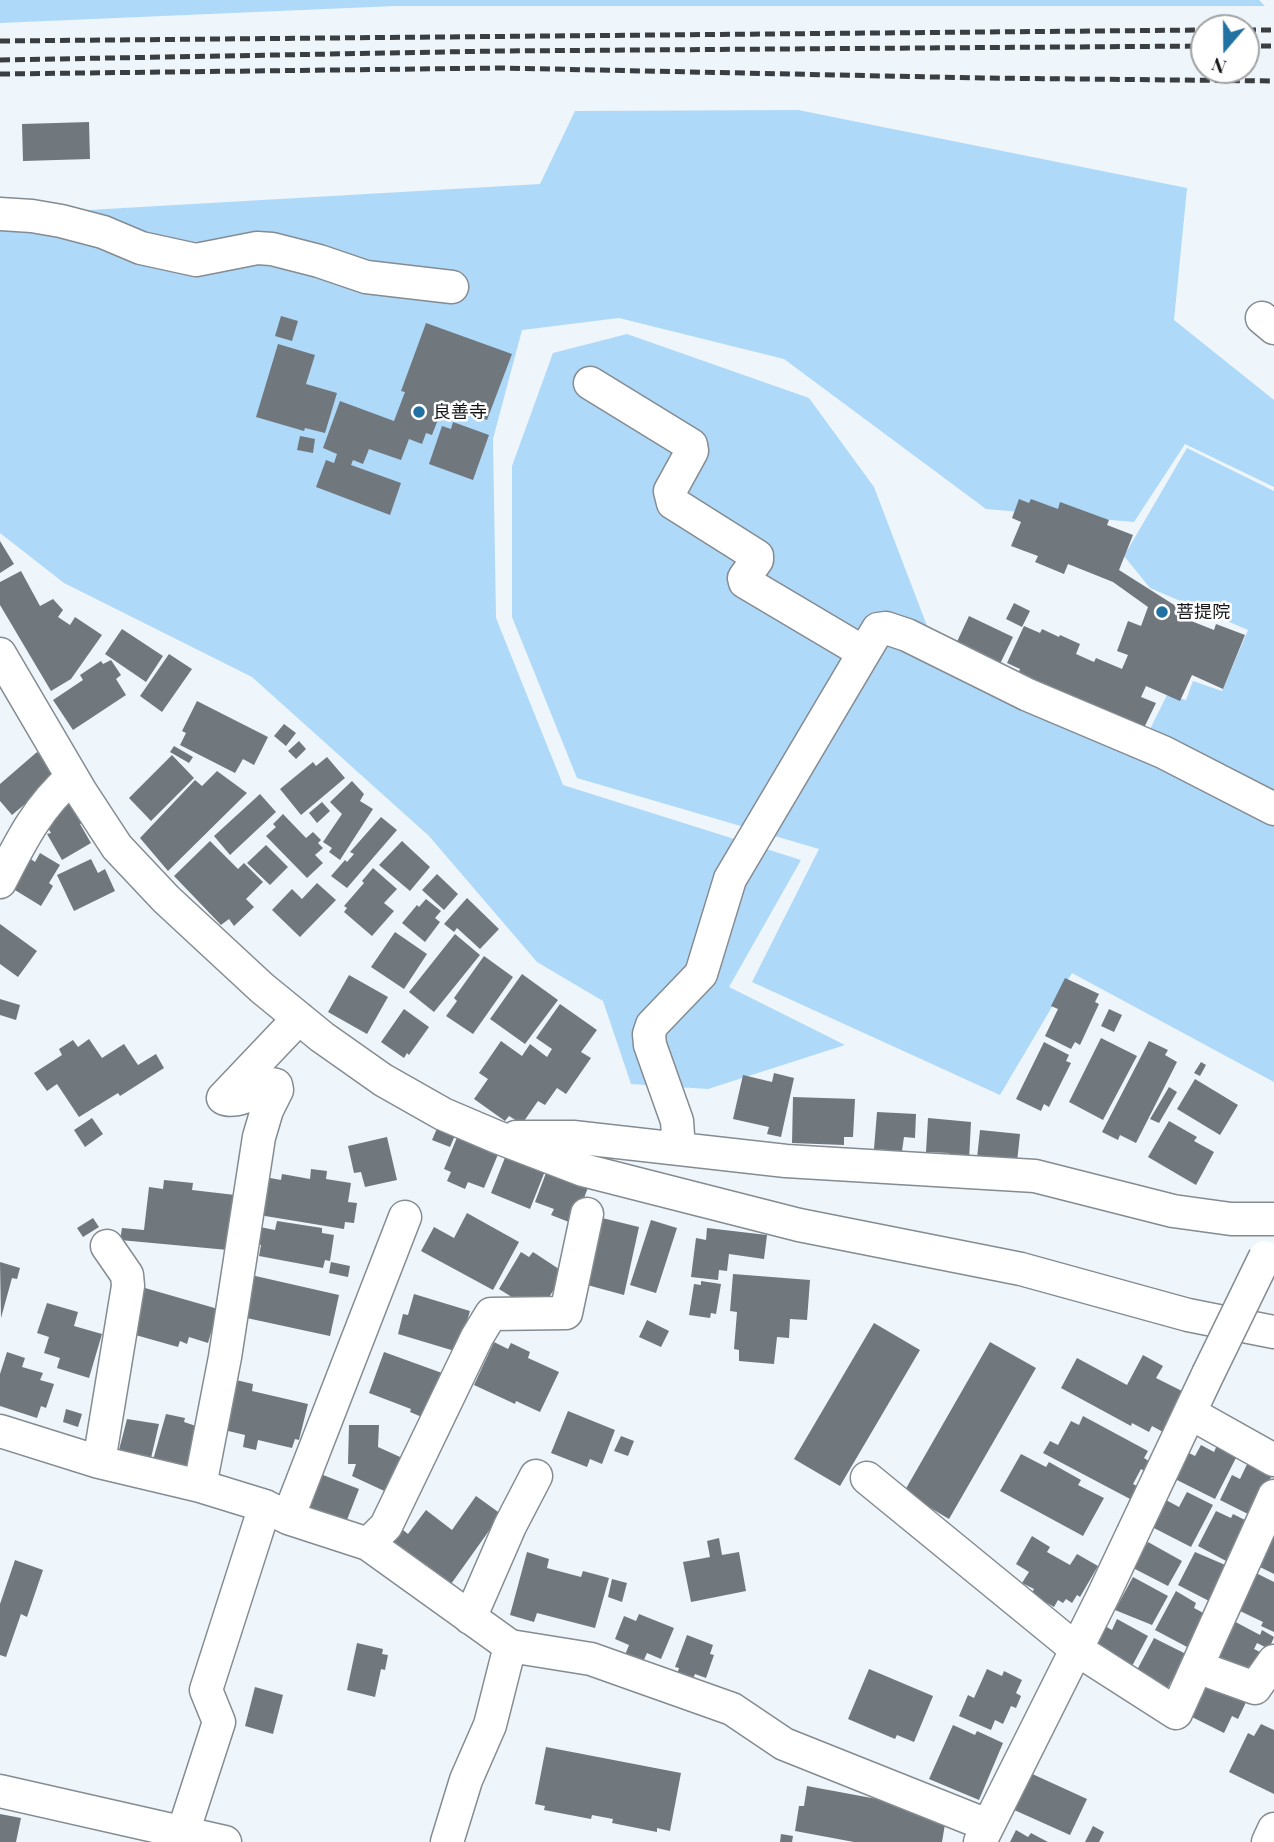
<!DOCTYPE html>
<html>
<head>
<meta charset="utf-8">
<style>
	body { margin:0 }
	#map { position:relative; width:1274px; height:1842px; overflow:hidden; background:#eef6fc; font-family:"Playfair Display",serif }
	canvas { display:block }
	.north { position:absolute; left:1190px; top:14px; width:70px; height:70px; box-sizing:border-box; background:#fff; border:2px solid #a1a2a3; border-radius:50%; rotate:200deg; font-size:19px; font-weight:700; line-height:28px; text-align:center; color:#141719 }
	.north::after { content:''; display:block; margin:auto; width:24px; height:32px; background:#2171a3; clip-path:polygon(50% 0,100% 100%,50% 72%,0 100%) }
</style>
</head>
<body>
<div id="map">
<canvas width="1274" height="1842"></canvas>
<div class="north">N</div>
</div>
<script>
const c = document.querySelector('canvas').getContext('2d');
c.lineJoin = 'round';
function fill(path, color) { c.fillStyle = color; c.fill(path, 'evenodd'); }
function trace(path, color, width, dash) { c.strokeStyle = color; c.lineWidth = width; c.lineCap = dash ? 'butt' : 'round'; c.setLineDash(dash || []); c.stroke(path); }
function write(font, color, halo, rows, align = 'center') {
  c.font = font + ' "Playfair Display","Noto Sans JP",serif'; c.lineWidth = 5; c.setLineDash([]); c.textBaseline = 'middle'; c.strokeStyle = halo; c.fillStyle = color; for (const [text, x, y, turn = 0] of rows) {
    c.save(); c.translate(x, y); c.rotate((+turn || 0) * Math.PI / 180); c.textAlign = isNaN(turn) ? turn : align; if (halo) c.strokeText(text, 0, 0); c.fillText(text, 0, 0); c.restore();
  }
}
fill(new Path2D(`
	M0,0h1259l6,6h-870l-395,17z
	M798,110l389,78 -13,132 100,80v87l-89,-43 -51,78 -148,-13 -202,-150 -165,-41 -97,12 -29,109 3,179 67,167 238,75 -72,127 116,58 -137,44 -77,-5 -28,-83 -66,-39 -108,-126 -177,-159 -188,-94 -64,-50v-302l54,-19 486,-28 35,-73z
	M627,334l182,64 65,89 63,165 207,89 23,-46 19,5 7,-19 29,10 26,-61 -98,-42 -26,-32 63,-108 87,43v591l-202,-109 -72,122 -248,-113 67,-133 -242,-71 -65,-161v-151l41,-113z`), '#afd9f8');
fill(new Path2D(`
	M89,122l1,37 -67,2 -1,-37z
	M281,316l17,5 -6,20 -17,-5z
	M426,323l86,31 -25,66 -43,-16 -12,31 -6,-2 -4,11 -13,-5 -8,21 -32,-11 -6,15 -10,-4 -2,5 50,18 -11,32 -74,-28 10,-27 8,3 3,-9 -14,-6 17,-47 54,20 11,-29 -4,-1z
	M278,344l37,11 -9,29 31,9 -12,40 -20,-5 -1,3 -48,-14z
	M453,422l36,13 -16,45 -44,-16 13,-38 9,3z
	M300,436l15,3 -2,14 -16,-3z
	M1019,499l10,4 2,-4 27,10 2,-7 49,18 -2,5 26,10 -14,35 60,38 -3,7 38,15 2,-6 29,11 -22,54 -31,-14 -12,26 -34,-15 -5,11 15,6 -13,27 -125,-56 2,-5 -13,-6 17,-37 16,7 2,-4 17,8 1,-2 20,9 -4,10 18,8 2,-4 26,11 6,-14 -11,-4 11,-30 13,5 7,-19 -35,-25 -45,-18 -4,10 -29,-12 3,-6 -27,-10 10,-24 -9,-4z
	M0,541l14,23 -14,9z
	M21,571l19,35 13,-7 10,11 -5,7 12,8 5,-8 27,18 -31,44 -20,12 -51,-86v-23z
	M1014,603l16,8 -8,16 -16,-8z
	M969,616l44,21 -14,29 -44,-20z
	M122,629l41,27 -17,26 -41,-28z
	M169,654l23,15 -30,43 -22,-16z
	M111,660l10,15 -5,4 10,16 -53,35 -20,-30 30,-20 -3,-5 21,-14 2,3z
	M197,701l71,36 -14,28 -11,-6 -8,14 -55,-28 6,-12 -4,-2z
	M284,724l12,9 -10,13 -12,-10z
	M299,741l7,8 -10,10 -8,-8z
	M174,746l19,11 -4,6 -19,-11z
	M37,752l14,17 -2,2 7,7 -44,37 -12,-14v-17z
	M172,755l22,23 -43,43 -22,-23z
	M327,757l18,21 -44,37 -21,-26 33,-27 3,4z
	M217,771l30,22 -79,78 -28,-33 55,-58 7,6z
	M352,781l12,13 -4,7 13,8 -33,51 -11,-8 3,-4 -9,-6 19,-28 -12,-12z
	M260,794l16,18 -46,43 -16,-19z
	M68,802l6,10 3,-1 7,11 -4,2 11,19 -29,17 -15,-26 4,-1 -6,-10z
	M322,802l8,9 -13,12 -8,-10z
	M283,814l23,24 7,-6 8,8 -3,3 5,5 -8,7 8,8 -16,15 -41,-42 10,-9 -3,-3z
	M381,817l16,13 -50,58 -16,-12 14,-16 2,2 7,-8 -4,-2z
	M210,841l28,28 6,-6 19,19 -17,17 8,8 -20,19 -5,-7 -8,6 -47,-49z
	M402,841l28,26 -20,24 -31,-26z
	M266,845l22,22 -18,18 -23,-22z
	M40,853l20,12 -11,18 4,3 -12,20 -31,-19 18,-30 7,5z
	M91,859l7,14 7,-4 10,22 -41,20 -17,-36z
	M373,868l24,21 -13,14 10,8 -22,25 -28,-24 3,-4 -3,-2 20,-23 -2,-2z
	M437,874l21,20 -14,16 -22,-20z
	M317,883l19,17 -36,37 -28,-27 20,-21 10,10z
	M467,898l32,31 -19,20 -23,-21 -3,4 -10,-8z
	M426,899l15,12 -6,7 5,4 -15,20 -23,-19 15,-18 2,2z
	M0,924l37,27 -19,26 -18,-13z
	M395,932l32,22 -23,35 -33,-22z
	M455,934l25,21 -46,57 -25,-20z
	M484,956l29,21 -40,57 -27,-18 11,-15 -3,-3z
	M522,974l36,26 -33,44 -35,-25z
	M349,975l39,22 -21,37 -39,-22z
	M1065,978l34,16 -4,8 4,2 -19,41 -5,-3 -4,7 -26,-13 13,-27 -7,-3z
	M0,999l20,6 -4,15 -16,-5z
	M560,1004l37,26 -16,22 10,6 -25,36 -9,-6 -12,17 -7,-4 -16,23 -13,-8 -4,5 -31,-22 14,-20 -9,-6 22,-32 21,15 8,-12 17,13 5,-8 -16,-11z
	M404,1009l25,18 -20,28 -2,-2 -3,5 -23,-16z
	M1109,1009l13,6 -8,17 -13,-6z
	M1101,1038l36,18 -34,64 -34,-18z
	M89,1039l13,19 22,-14 14,21 18,-11 8,14 -44,28 -2,-3 -39,24 -22,-33 -10,7 -13,-18 28,-18 -3,-6 14,-9 5,7z
	M1149,1041l19,9 -3,5 12,7 -41,81 -16,-8 -2,5 -16,-8z
	M1044,1042l25,13 -3,6 5,2 -22,44 -5,-3 -3,7 -25,-12z
	M1201,1062l5,3 -6,11 -6,-3z
	M774,1073l20,5 -13,59 -14,-3 2,-7 -36,-8 10,-44 29,7z
	M1195,1079l43,26 -18,30 -43,-26z
	M1169,1087l8,5 -18,31 -9,-4z
	M793,1097l62,2 -2,38h-9v8l-52,-2z
	M877,1112l39,2 -1,24 -11,-1 -2,14 -28,-2z
	M92,1118l11,16 -18,13 -11,-17z
	M928,1118l43,4 -2,38 -20,-2v-5l-23,-1z
	M1169,1121l28,16 -3,4 20,11 -18,33 -48,-28z
	M438,1126l18,7 -6,14 -18,-7z
	M980,1130l40,4 -3,28 -40,-4z
	M458,1135l41,17 -15,36 -16,-6 -3,7 -18,-8 4,-9 -7,-3z
	M387,1137l10,43 -32,7 -4,-15 -7,1 -6,-27z
	M506,1155l39,16 -15,38 -39,-16z
	M311,1169l16,2 -1,8 25,4 -3,19 9,1 -3,20 -9,-1 -1,7 -85,-14 6,-38 16,3 1,-6 28,5z
	M554,1172l35,13 -15,39 -23,-9 3,-6 -19,-7 11,-29 7,2z
	M164,1180l29,3 -1,7 43,5 -7,55 -108,-10 2,-12 22,2 5,-43 14,2z
	M467,1213l52,29 -26,48 -72,-39 13,-24 20,11z
	M594,1216l45,11 -15,68 -44,-12z
	M93,1218l6,9 -16,10 -6,-9z
	M651,1220l26,8 -21,65 -26,-8z
	M277,1221l45,7v5l12,2 -4,26 -5,-1 -2,8 -64,-12 2,-11 -4,-1 3,-17 15,3z
	M707,1228l60,7 -3,24 -35,-5 -2,17 -8,-1 -1,10 -27,-3 5,-39 10,2z
	M521,1252l8,5 4,-5 29,19 -1,7 -18,29 -12,2 -32,-20z
	M0,1262l20,6 -3,11 -5,-1 -11,40z
	M331,1262l19,4 -2,11 -19,-4z
	M733,1274l77,6 -3,40 -17,-1 -1,19 -12,-1 -3,27 -35,-3v-11l-5,-1 3,-37 -7,-1z
	M251,1275l88,20 -9,41 -88,-19z
	M701,1281l20,3 -5,30 -5,-1 -1,5 -21,-3 5,-31 7,1z
	M145,1288l73,21 -10,34 -19,-6 -2,7 -7,-3 -2,6 -46,-13z
	M414,1294l56,17 -12,41 -60,-18 5,-20 5,1z
	M47,1303l31,9 -4,14 28,8 -13,44 -32,-10 3,-10 -16,-5 5,-16 -12,-4z
	M647,1320l22,11 -8,16 -22,-10z
	M874,1323l46,27 -80,136 -46,-27z
	M494,1342l14,7 3,-6 19,9 -2,6 31,14 -19,40 -24,-11 -1,3 -41,-19z
	M990,1342l46,26 -87,151 -45,-27z
	M7,1352l18,6 -3,9 21,6 -3,7 14,4 -8,24 -5,-2 -4,12 -37,-12v-32z
	M384,1352l58,21 -13,47 -19,-8 1,-3 -42,-16z
	M1143,1355l20,11 -7,12 28,14 -21,40 -11,-6 -3,6 -17,-9 -1,3 -70,-38 16,-30 50,27z
	M236,1380l17,4 -1,7 56,13 -9,36 -4,-1 -3,9 -34,-8 -2,10 -13,-3 2,-12 -21,-5z
	M66,1409l16,5 -4,13 -15,-5z
	M568,1411l47,19 -13,34 -12,-5 -3,8 -36,-14z
	M166,1414l19,4 -1,4 15,5 -12,42 -34,-9z
	M1083,1416l65,35 -4,7 8,5 -6,9 -5,-3 -8,15 6,3 -7,13 -89,-47 7,-12 8,4 13,-24 8,4z
	M127,1419l32,5 -8,34 -32,-8z
	M349,1425h30l-1,22 31,14 -16,34 -41,-19 4,-12h-8z
	M621,1436l13,5 -6,15 -14,-5z
	M1219,1441l20,11 -24,47 -40,-20 14,-26 6,3 6,-11 13,7z
	M1021,1454l25,13 3,-5 32,18 -3,5 26,13 -21,38 -83,-45z
	M1250,1458l24,14 -24,43 -30,-15 12,-25 8,4z
	M318,1473l41,16 -14,36 -41,-16z
	M1187,1492l26,13 -22,42 -39,-20 14,-27 13,7z
	M476,1496l25,18 -50,70 -61,-44 13,-10 5,4 18,-24 26,20z
	M1216,1511l15,7 2,-4 16,8 -21,40 -30,-16z
	M1270,1533l4,2v39l-20,-10z
	M1032,1536l18,11 -3,5 23,13 7,-11 21,12 -18,31 -3,-2 -5,8 -6,-4 -3,4 -5,-3 -4,7 -23,-13 3,-5 -12,-6 7,-11 -13,-8z
	M719,1538l3,17 17,-3 7,39 -55,11 -8,-40 27,-5 -3,-16z
	M1148,1542l34,19 -14,25 -35,-18z
	M527,1552l22,7 -2,9 34,9 2,-6 26,7 -14,50 -58,-15 -3,9 -24,-7z
	M1195,1552l35,15 -19,35 -33,-17z
	M15,1560l28,10 -16,47 -6,-3 -15,43 -6,-2v-51z
	M1252,1571l22,11v50l-13,-6 2,-4 -23,-11 -1,4 -7,-3z
	M1133,1577l35,19 -16,29 -37,-15z
	M612,1579l15,4 -5,19 -14,-5z
	M1176,1591l20,12 -2,5 13,7 -18,33 -34,-18z
	M639,1614l35,14 -13,31 -14,-6 -4,9 -18,-7 4,-10 -14,-6 9,-23 12,5z
	M1117,1619l31,17 -17,32 -38,-20 12,-22 7,4z
	M1230,1619l30,16 2,-5 12,7 -5,12 -12,-6 -3,6 8,4 -8,15 -5,-2 -4,8 -29,-16z
	M687,1635l26,10 -3,9 4,1 -8,23 -11,-4 -3,7 -15,-6 2,-7 -4,-1z
	M1154,1638l32,16 -21,39 -22,-11 4,-7 -10,-5z
	M357,1643l26,6 -1,5 6,1 -3,15 -4,-1 -6,28 -28,-7z
	M869,1669l64,27 -19,46 -17,-7 -2,4 -47,-20z
	M987,1669l15,7 2,-5 18,9 -6,13 5,3 -5,12 -5,-2 -8,18 -8,-4 -4,10 -32,-14 9,-21 6,3z
	M1203,1683l29,14 4,-8 13,7 -11,23 -6,-3 -8,17 -34,-17z
	M255,1687l28,8 -10,39 -28,-8z
	M1261,1724l13,6v64l-45,-22 19,-39 6,3z
	M953,1725l22,10 2,-4 26,12 -24,57 -50,-21z
	M546,1747l135,26 -11,58 -13,-3v4l-45,-9 1,-4 -21,-4 -1,4 -47,-9 1,-4 -10,-2z
	M1028,1772l59,27 -17,36 -58,-26z
	M807,1786l140,26 -5,30h-88l-59,-11 4,-25h5z
	M0,1814l21,4 -5,24h-16z
	M1093,1826l11,6 -5,10h-14z
	M1016,1830l12,7 3,-4 17,9h-38z
	M781,1834l12,2 -1,6h-12z`), '#70777d');
const minor = new Path2D(`
	M0,214l32,2 29,5 42,11 38,16 55,12 61,-12 15,1 47,12 47,16 86,10
	M1262,318l12,10
	M590,383l101,62 1,6 -22,40 3,12 84,53v4l-13,18 1,4 118,70
	M0,654l81,138 36,55 49,52 96,89 60,49 61,43 60,34 54,23 86,33 216,55 222,44 167,46 86,17
	M0,882c21,-41 37,-74 72,-105
	M516,1137h57l213,24 249,15 138,35 58,8h43
	M679,1149l-2,-28 -27,-76 -1,-11 3,-9 49,-51 29,-95 148,-250 8,-1 21,7 121,60 135,57 111,57
	M107,1246l20,29 1,11 -29,176 101,24 65,20 23,12 80,26 142,102 81,13 141,50 52,35 203,81
	M1190,1413l84,47
	M0,1431l99,31
	M867,1478l209,171 100,64 98,-217
	M200,1486l25,-129 34,-220 8,-27 10,-20 -1,-5 -5,-1c-12,6 -35,21 -48,14l76,-80
	M288,1518l117,-301
	M368,1544l18,-18 91,-189 14,-23 75,-1 21,-99
	M470,1618l40,-92 26,-50
	M1197,1667l58,21 19,-27
	M0,1791l225,51
	M180,1842l39,-120 -13,-32 59,-184
	M447,1842l19,-62 24,-55 20,-79
	M980,1842l123,-246 105,-222
	M1268,1842l6,-13`);
trace(minor, '#848b91', 35);
trace(minor, '#fff', 32);
trace(new Path2D(`
	M1246,30h28
	M0,41l1204,-11
	M1246,46h28
	M0,60l498,-9 706,-5
	M0,74l501,-6 481,10 292,3`), '#3a3e41', 5, [10, 5]);
const minorBridge = new Path2D(`
	M1208,1374l57,-117`);
trace(minorBridge, '#848b91', 35, []);
trace(minorBridge, '#fff', 32);
for (const [x, y, r, color] of [
	[419,412,7,"#2171a3"],
	[1162,612,7,"#2171a3"]
]) { const dot = new Path2D(); dot.arc(x, y, r, 0, 2 * Math.PI); c.fillStyle = color; c.fill(dot); trace(dot, '#fff', 2.5); }
write('18px', '#141719', '#fff', [
	["良善寺",433,412],
	["菩提院",1176,612]
], 'left');
</script>
</body>
</html>
